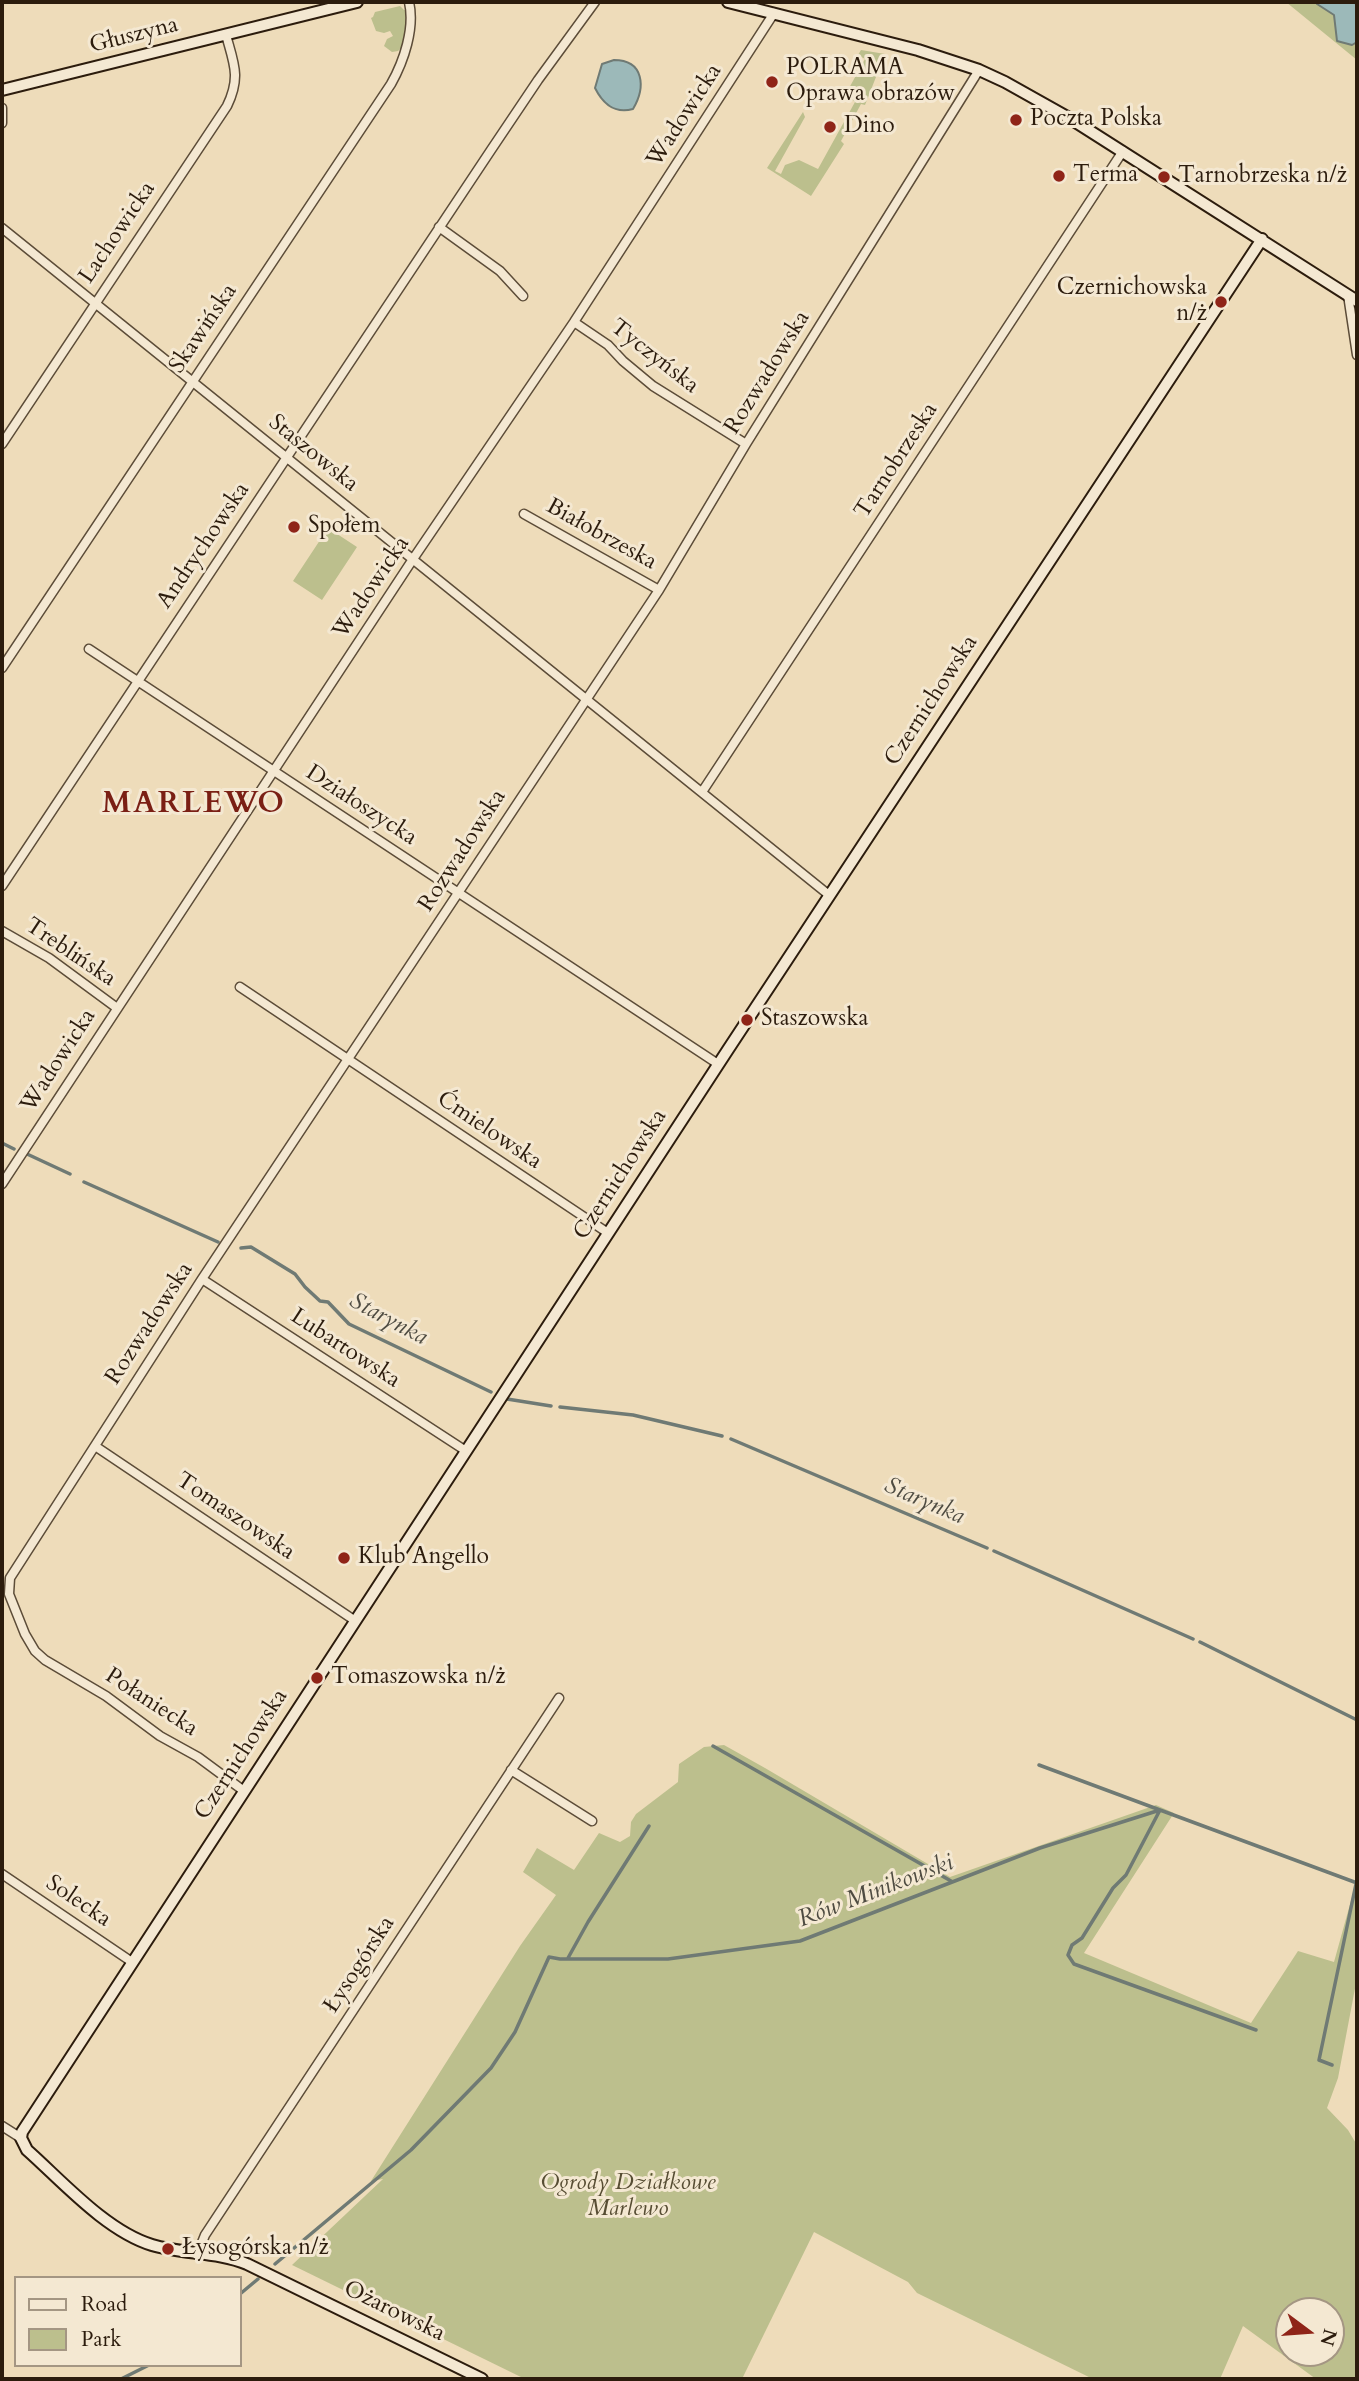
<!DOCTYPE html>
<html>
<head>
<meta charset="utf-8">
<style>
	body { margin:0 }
	#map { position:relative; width:1359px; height:2381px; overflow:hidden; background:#eedcba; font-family:Cardo,serif }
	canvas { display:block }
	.frame { position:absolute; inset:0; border:4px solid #2c1c0d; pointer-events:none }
	.legend { position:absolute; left:14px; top:2276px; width:228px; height:91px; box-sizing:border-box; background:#f4e8d2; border:2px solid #a49683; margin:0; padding:9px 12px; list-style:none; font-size:21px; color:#2c1c0d }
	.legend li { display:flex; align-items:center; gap:14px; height:35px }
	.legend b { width:35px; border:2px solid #a49683 }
	.north { position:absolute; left:1275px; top:2297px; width:70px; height:70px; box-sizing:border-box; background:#f4e8d2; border:2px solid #a49683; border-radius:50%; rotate:106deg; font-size:19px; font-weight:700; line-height:28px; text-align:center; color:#2c1c0d }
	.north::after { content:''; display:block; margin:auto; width:24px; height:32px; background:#8f2418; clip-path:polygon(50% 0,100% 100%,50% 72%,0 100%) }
</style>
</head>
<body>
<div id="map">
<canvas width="1359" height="2381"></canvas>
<div class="frame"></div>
<ul class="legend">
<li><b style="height:9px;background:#f4e8d2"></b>Road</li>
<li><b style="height:19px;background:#bcbf8d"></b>Park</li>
</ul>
<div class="north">N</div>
</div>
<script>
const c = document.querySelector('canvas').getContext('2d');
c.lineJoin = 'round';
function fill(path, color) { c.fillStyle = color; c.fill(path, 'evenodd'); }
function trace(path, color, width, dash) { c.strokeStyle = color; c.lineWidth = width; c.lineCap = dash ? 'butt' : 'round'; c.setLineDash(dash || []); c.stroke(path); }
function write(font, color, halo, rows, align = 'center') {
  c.font = font + ' Cardo,serif'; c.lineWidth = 6; c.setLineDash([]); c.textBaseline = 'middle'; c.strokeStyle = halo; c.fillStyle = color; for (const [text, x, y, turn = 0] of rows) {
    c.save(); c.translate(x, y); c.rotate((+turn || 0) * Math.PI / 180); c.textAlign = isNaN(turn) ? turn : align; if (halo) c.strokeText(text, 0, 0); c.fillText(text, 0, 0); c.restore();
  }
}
fill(new Path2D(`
	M1286,2h30l1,2 17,11 3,26 15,4 5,-3v18z
	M400,6l4,4h3l-3,35 -6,6 -6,1 -8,-6 3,-7 6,-3 -3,-5 -6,2 -8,-2 -5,-13 2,-1 2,-5z
	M861,50l24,4 -20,51 -4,-1 -20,37 3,3 -33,52 -44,-28 36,-56 2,5 -30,54 6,3 4,-9 14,-5 19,9 37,-67 -7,-5 2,-5 -2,-2 17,-31 -7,-4z
	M328,528l29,19 -35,53 -29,-19z
	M724,1745l41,23 185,109 206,-72 18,8 -90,140 167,70 47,-72 36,11 23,-83v99l-19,100 -11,30 21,22 9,15v234h-41l-73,-53 -23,53h-127l-176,-86 -9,-11 -94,-50 -72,147h-217l-233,-114 91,-86 -12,2 149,-235 36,-51 -33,-23 14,-24 37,22 25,-37 21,9 10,-6 1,-14 5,-8 42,-32 1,-18 25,-17zM1289,2311h42v42h-42z`), '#bcbf8d');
const water = new Path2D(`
	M1316,2h38l3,3v37l-5,3 -15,-4 -3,-26 -17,-11z
	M614,60c30,0 32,27 19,49 -19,5 -30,-5 -38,-21l7,-24z`);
fill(water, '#9cb9b9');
trace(water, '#6f7a74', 2);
trace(new Path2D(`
	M2,1143l12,6
	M27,1154l43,20
	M84,1182l134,60
	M241,1248l10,-1 44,27 10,13 15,14 8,1 21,22 142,68
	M507,1399l44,7
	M560,1407l73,8 89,21
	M731,1439l256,109
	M994,1551l199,88
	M1200,1642l157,78
	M713,1746l238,135
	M1039,1765l121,45 -34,65 -13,13 -31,50 -10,7 -4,10 6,9 182,66
	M568,1958l20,-36 61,-96
	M1332,2065l-13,-5 37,-176
	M275,2264l136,-114 80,-82 24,-36 34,-75 11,2h108l132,-18 240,-93 120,-38 197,73
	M240,2294l18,-15
	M121,2379l28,-14`), '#6f7a74', 3.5);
const street = new Path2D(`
	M2,108v15
	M439,227l61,44 23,25
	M2,228l827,667
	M1348,295l9,60
	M574,322l34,23 15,16 30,25 93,58
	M2,444l225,-338c14,-29 7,-42 -1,-71
	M524,514l135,76
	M89,649l629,415
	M2,668l389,-584c13,-23 24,-56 18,-82
	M702,792l421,-641
	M2,886l489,-736 47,-70 57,-78
	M2,931l47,27 68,50
	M240,987l368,246
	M2,1184l411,-625 161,-237 200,-309
	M202,1279l264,172
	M95,1446l259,174
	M511,1770l81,51
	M244,1791l-46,-34 -38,-21 -54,-40 -61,-36 -10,-9 -10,-17 -16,-40 1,-16 192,-299 457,-689 87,-146 233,-374
	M2,1874l130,88
	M2,2126l19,12
	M197,2255l8,-20 354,-537`);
const secondary = new Path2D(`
	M728,2l190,48 61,20 26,12 66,37 286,182
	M2,90l355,-88
	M482,2379l-235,-115c-29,-12 -65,-10 -95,-19 -46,-14 -90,-64 -125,-95l-6,-12 1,-6 707,-1084 533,-809`);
trace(street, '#5c4c38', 11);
trace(secondary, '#2c1c0d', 14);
trace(street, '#f4e8d2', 8);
trace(secondary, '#f4e8d2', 10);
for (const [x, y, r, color] of [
	[772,82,7,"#8f2418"],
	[1016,120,7,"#8f2418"],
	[830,127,7,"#8f2418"],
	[1059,176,7,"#8f2418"],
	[1164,177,7,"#8f2418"],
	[1221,302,7,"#8f2418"],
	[294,527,7,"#8f2418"],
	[747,1020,7,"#8f2418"],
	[344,1558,7,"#8f2418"],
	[317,1678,7,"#8f2418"],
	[168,2249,7,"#8f2418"]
]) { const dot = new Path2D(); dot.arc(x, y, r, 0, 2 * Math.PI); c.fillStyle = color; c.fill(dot); trace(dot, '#f4e8d2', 2.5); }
write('23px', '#2c1c0d', '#f4e8d2', [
	["Głuszyna",134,36,-14],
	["Wadowicka",685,116,-57],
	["Lachowicka",118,233,-56],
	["Skawińska",204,329,-56],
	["Tyczyńska",654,357,38],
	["Rozwadowska",768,373,-58],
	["Staszowska",313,454,39],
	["Tarnobrzeska",897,461,-57],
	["Białobrzeska",601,535,29],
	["Andrychowska",204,546,-56],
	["Wadowicka",372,588,-56],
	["Czernichowska",932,701,-57],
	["Działoszycka",361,806,33],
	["Rozwadowska",463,851,-57],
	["Treblińska",70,953,34],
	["Wadowicka",59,1061,-57],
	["Ćmielowska",489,1131,34],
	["Czernichowska",621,1175,-57],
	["Rozwadowska",150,1324,-57],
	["Lubartowska",345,1349,33],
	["Tomaszowska",235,1517,34],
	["Połaniecka",151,1703,33],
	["Czernichowska",242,1755,-57],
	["Solecka",78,1902,34],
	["Łysogórska",360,1965,-57],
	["Ożarowska",394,2312,26]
]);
write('23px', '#2c1c0d', '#f4e8d2', [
	["POLRAMA",786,69],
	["Oprawa obrazów",786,95],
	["Poczta Polska",1030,120],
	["Dino",844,127],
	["Terma",1073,176],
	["Tarnobrzeska n/ż",1178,177],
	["Czernichowska",1207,289,"right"],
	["n/ż",1207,315,"right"],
	["Społem",308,527],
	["Staszowska",761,1020],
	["Klub Angello",358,1558],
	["Tomaszowska n/ż",331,1678],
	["Łysogórska n/ż",182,2249]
], 'left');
write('italic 23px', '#574d33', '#f4e8d2', [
	["Ogrody Działkowe",628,2184],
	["Marlewo",628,2210]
]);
write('italic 24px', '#4e4b41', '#f4e8d2', [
	["Starynka",388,1320,28],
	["Starynka",924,1502,23],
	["Rów Minikowski",876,1892,-21]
]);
c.letterSpacing = '2px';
write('bold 30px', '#7a1f14', '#f4e8d2', [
	["MARLEWO",194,805]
]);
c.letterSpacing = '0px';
</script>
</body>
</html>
